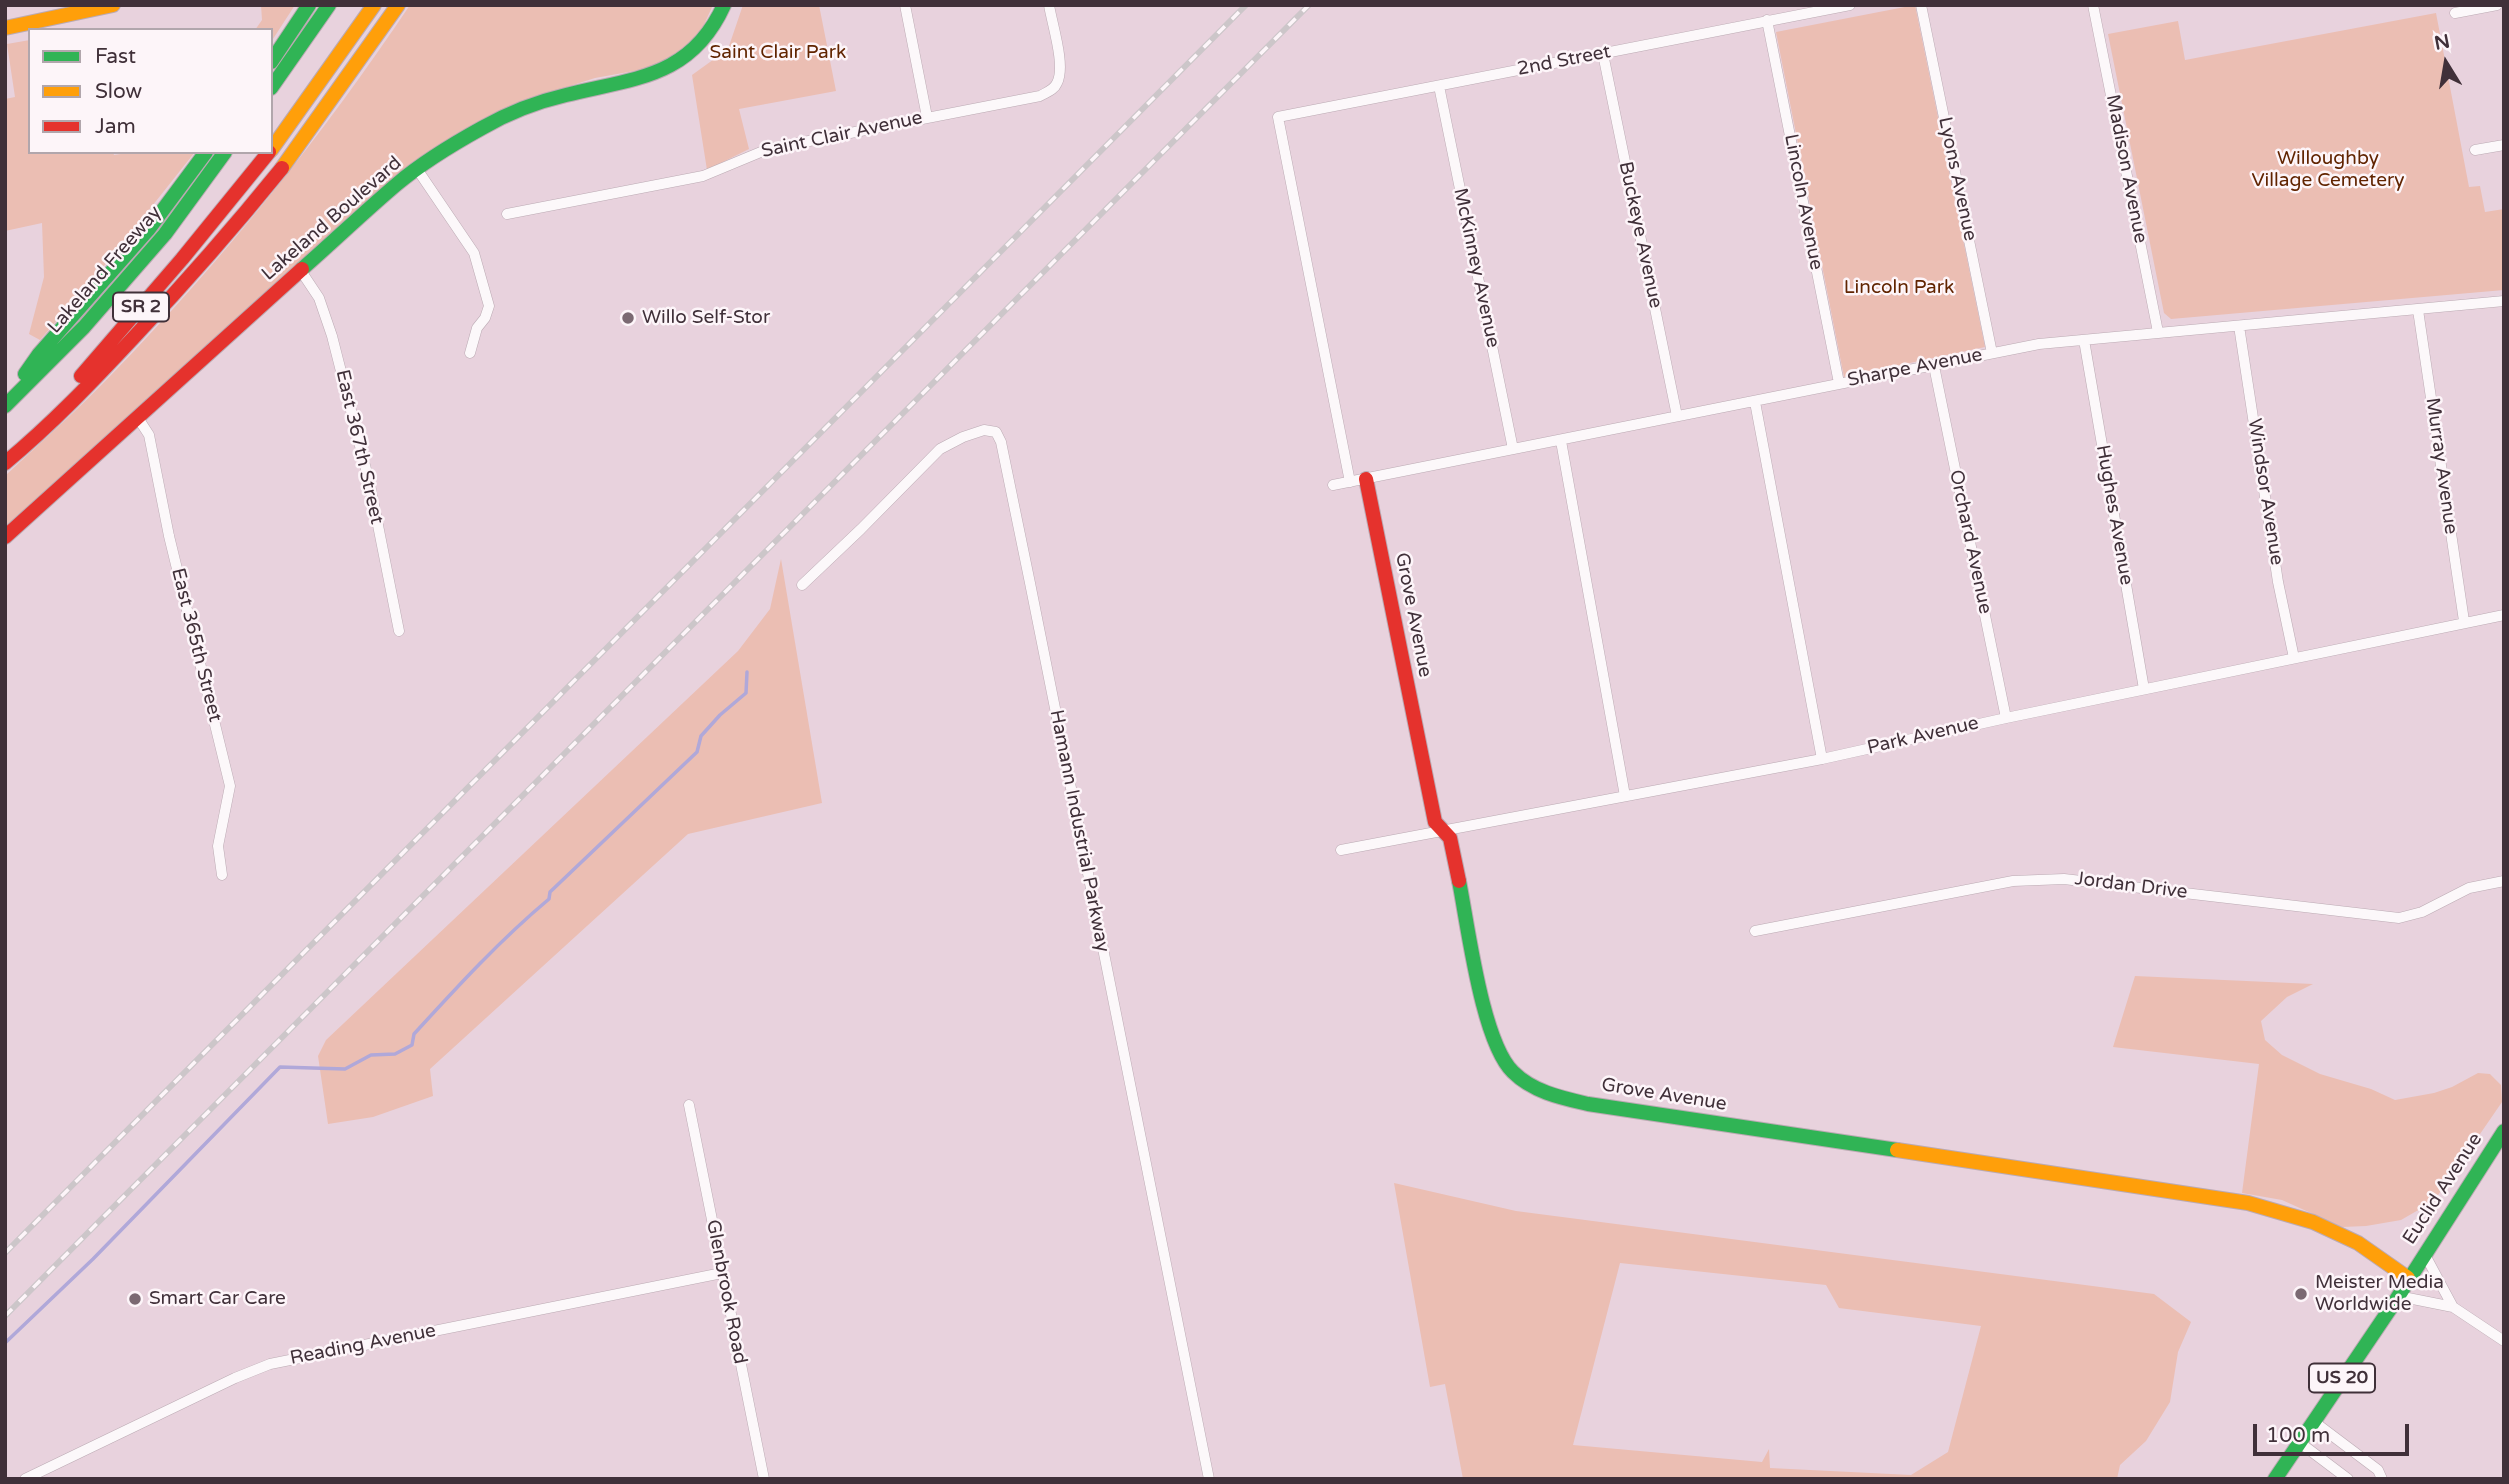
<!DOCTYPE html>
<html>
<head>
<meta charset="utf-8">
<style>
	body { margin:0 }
	#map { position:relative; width:2509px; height:1484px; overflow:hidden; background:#e8d2dd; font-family:"Varela Round",sans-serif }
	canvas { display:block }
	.frame { position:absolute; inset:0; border:7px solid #403039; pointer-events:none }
	.legend { position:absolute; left:28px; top:28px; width:245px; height:126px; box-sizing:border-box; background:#fdf5f9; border:2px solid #b1a6ac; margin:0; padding:9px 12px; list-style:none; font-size:21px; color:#403039 }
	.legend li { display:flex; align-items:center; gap:14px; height:35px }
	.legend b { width:35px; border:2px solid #b1a6ac }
	.north { position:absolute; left:2411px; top:28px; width:70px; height:70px; -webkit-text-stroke:5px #fdf5f9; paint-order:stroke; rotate:349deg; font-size:19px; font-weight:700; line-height:28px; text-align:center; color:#403039 }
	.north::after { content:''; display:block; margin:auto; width:24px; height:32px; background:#403039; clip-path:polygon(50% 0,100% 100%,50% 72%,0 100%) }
	.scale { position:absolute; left:2253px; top:1424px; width:156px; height:32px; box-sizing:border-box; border:4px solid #403039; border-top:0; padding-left:9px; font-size:21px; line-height:24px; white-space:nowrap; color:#403039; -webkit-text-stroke:5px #fdf5f9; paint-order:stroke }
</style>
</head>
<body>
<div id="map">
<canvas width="2509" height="1484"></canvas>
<div class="frame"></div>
<ul class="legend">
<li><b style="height:9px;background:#30b455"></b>Fast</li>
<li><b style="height:9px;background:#ff9f0a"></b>Slow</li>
<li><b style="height:9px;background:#e5322d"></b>Jam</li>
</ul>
<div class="north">N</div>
<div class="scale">100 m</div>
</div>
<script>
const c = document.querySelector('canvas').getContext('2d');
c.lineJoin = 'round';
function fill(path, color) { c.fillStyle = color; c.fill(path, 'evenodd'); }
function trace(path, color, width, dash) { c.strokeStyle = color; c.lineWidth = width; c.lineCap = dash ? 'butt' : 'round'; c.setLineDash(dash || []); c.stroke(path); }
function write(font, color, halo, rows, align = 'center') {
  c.font = font + ' "Varela Round",sans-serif'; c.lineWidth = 5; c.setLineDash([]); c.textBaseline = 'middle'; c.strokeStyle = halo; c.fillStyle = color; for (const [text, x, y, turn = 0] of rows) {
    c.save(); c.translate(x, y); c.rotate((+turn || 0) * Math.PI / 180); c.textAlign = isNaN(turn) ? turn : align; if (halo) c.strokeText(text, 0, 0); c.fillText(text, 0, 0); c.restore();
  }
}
fill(new Path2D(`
	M261,5h34l-24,37v-12h-16l7,-10z
	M410,5h303l-11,24 -18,20 -27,16 -23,6 -39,7 -69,22 -47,21 -78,51 -396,357v-53c36,-34 74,-67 108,-103 110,-113 209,-237 297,-368z
	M743,5h76l17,86 -97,18 10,40 -42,21 -15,-95 36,-26z
	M1915,5l70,342 -141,30 -68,-345z
	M2436,13l33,174 11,-1 5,26 19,-3v81l-333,29 -7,-6 -56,-279 70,-13 7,39z
	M30,40v112h83l1,3 20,-3h61l-85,107 -70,81 -11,-6 15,-57 -2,-54 -37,8v-132l10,-2 -8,-53z
	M781,559l41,244 -134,31 -258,235 3,27 -60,21 -45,7 -10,-68 8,-16 412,-389 32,-42z
	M2135,976l178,8 -26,13 -26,24 4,19 17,15 38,19 51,15 24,11 39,-7 18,-6 26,-14 12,1 11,11 1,17 -68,99 -33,19 -35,6 -24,1 -60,-27 -40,-7 17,-129 -146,-17z
	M1394,1183l122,28 638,83 37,28 -13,30 -8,50 -24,39 -26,24 -3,14h-654l-18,-95 -15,3zM1620,1263l206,22 13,23 142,18 -33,126 -37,23 -141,-7 -1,-19 -7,13 -189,-17z`), '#ebbeb3');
trace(new Path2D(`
	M5,1343l88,-84 187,-192 65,2 26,-14 24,-1 17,-9 2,-11c43,-47 86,-94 135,-135l1,-7 147,-140 4,-16 19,-21 26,-22 1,-21`), '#b0a8d9', 3.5);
const street = new Path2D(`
	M905,5l22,112
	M1921,5l71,348
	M2093,5l65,327
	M2455,13l42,-8
	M1767,20l72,363
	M1603,54l74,362
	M1439,86l74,363
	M2475,150l29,-5
	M417,169l57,84 15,53 -4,12 -8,10 -7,25
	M507,214l196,-38 65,-27 272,-53c7,-4 14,-6 17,-13 9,-17 -5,-59 -8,-78
	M301,271l18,27 13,38 38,149 29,146
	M2418,310l46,311
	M2239,326l39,256 16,76
	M2084,340l60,349
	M1934,366l72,352
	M1755,402l67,357
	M138,418l11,17 20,101 61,250 -12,60 4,29
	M1561,441l64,355
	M1350,482l-72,-365 572,-112
	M1333,485l706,-141 465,-43
	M802,585l59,-56 79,-80 23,-12 21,-7 12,2 5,10 29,141 179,896
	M1341,850l481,-91 184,-41 498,-103
	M1755,931l258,-50 51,-2 335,39 23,-6 47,-24 35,-7
	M689,1105l75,374
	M2424,1253l29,54
	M2398,1296l55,11 51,34
	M2313,1421l65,49 4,9
	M2299,1442l49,37
	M25,1479l210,-101 35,-14 452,-91`);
const fast = new Path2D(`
	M271,62l38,-57
	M271,88l58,-83
	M302,269c32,-28 63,-58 95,-85 26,-22 56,-40 85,-56 26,-15 54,-26 84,-33 68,-17 125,-17 158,-90
	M25,374l14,-20 109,-124 58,-78
	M5,406l79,-79 81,-93 60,-82
	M1459,881c9,45 23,161 54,191 20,20 49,26 75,32l309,46
	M2275,1479l119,-176 110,-172`);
const slow = new Path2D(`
	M5,28l108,-23
	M271,150l103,-145
	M282,168l116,-163
	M1897,1150l351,53 65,19 45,21 50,35`);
const jam = new Path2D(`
	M81,376l101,-117 87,-107
	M5,463c47,-39 88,-82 130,-127 51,-54 100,-110 147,-168
	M1366,479l69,343 15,16 9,43
	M5,537l297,-268`);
trace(street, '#bbaab3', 11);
trace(fast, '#bbaab3', 16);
trace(slow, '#bbaab3', 16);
trace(jam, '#bbaab3', 16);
trace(street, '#fcf8fa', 10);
trace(fast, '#30b455', 14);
trace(slow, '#ff9f0a', 14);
trace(jam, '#e5322d', 14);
const rail = new Path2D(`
	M5,1253l1241,-1248
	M5,1316l1304,-1311`);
trace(rail, '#ccc6c9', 6);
trace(rail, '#fdf5f9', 3.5, [10]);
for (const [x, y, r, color] of [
	[628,318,7,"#7b6972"],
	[2301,1294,7,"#7b6972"],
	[135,1299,7,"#7b6972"]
]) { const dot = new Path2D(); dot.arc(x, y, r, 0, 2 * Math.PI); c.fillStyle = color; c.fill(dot); trace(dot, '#fdf5f9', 2.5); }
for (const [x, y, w] of [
	[141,307,56],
	[2342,1378,66]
]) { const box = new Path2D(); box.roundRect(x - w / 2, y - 14.5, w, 29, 5); c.fillStyle = '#fdf5f9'; c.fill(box); trace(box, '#403039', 2); }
write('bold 18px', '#403039', null, [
	["SR 2",141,307],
	["US 20",2342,1378]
]);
write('19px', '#612400', '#fdf5f9', [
	["Saint Clair Park",778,53],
	["Willoughby",2328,159],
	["Village Cemetery",2328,181],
	["Lincoln Park",1899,288]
]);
write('19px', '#403039', '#fdf5f9', [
	["2nd Street",1564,61,-11],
	["Saint Clair Avenue",842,135,-12],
	["Madison Avenue",2126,169,79],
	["Lyons Avenue",1957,179,78],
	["Lincoln Avenue",1803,202,79],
	["Lakeland Boulevard",332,219,-41],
	["Buckeye Avenue",1640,235,78],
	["McKinney Avenue",1476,268,78],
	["Lakeland Freeway",105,270,-49],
	["Sharpe Avenue",1915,368,-11],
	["East 367th Street",359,447,77],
	["Murray Avenue",2441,466,82],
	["Windsor Avenue",2265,492,81],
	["Hughes Avenue",2114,515,80],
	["Orchard Avenue",1970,542,78],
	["Grove Avenue",1413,615,79],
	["East 365th Street",196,645,76],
	["Park Avenue",1923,736,-13],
	["Hamann Industrial Parkway",1079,831,79],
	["Jordan Drive",2131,886,7],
	["Grove Avenue",1664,1095,9],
	["Euclid Avenue",2443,1189,-57],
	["Glenbrook Road",726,1292,79],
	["Reading Avenue",363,1345,-11]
]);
write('19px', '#403039', '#fdf5f9', [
	["Willo Self-Stor",642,318],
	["Meister Media",2315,1283],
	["Worldwide",2315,1305],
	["Smart Car Care",149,1299]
], 'left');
</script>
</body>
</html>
